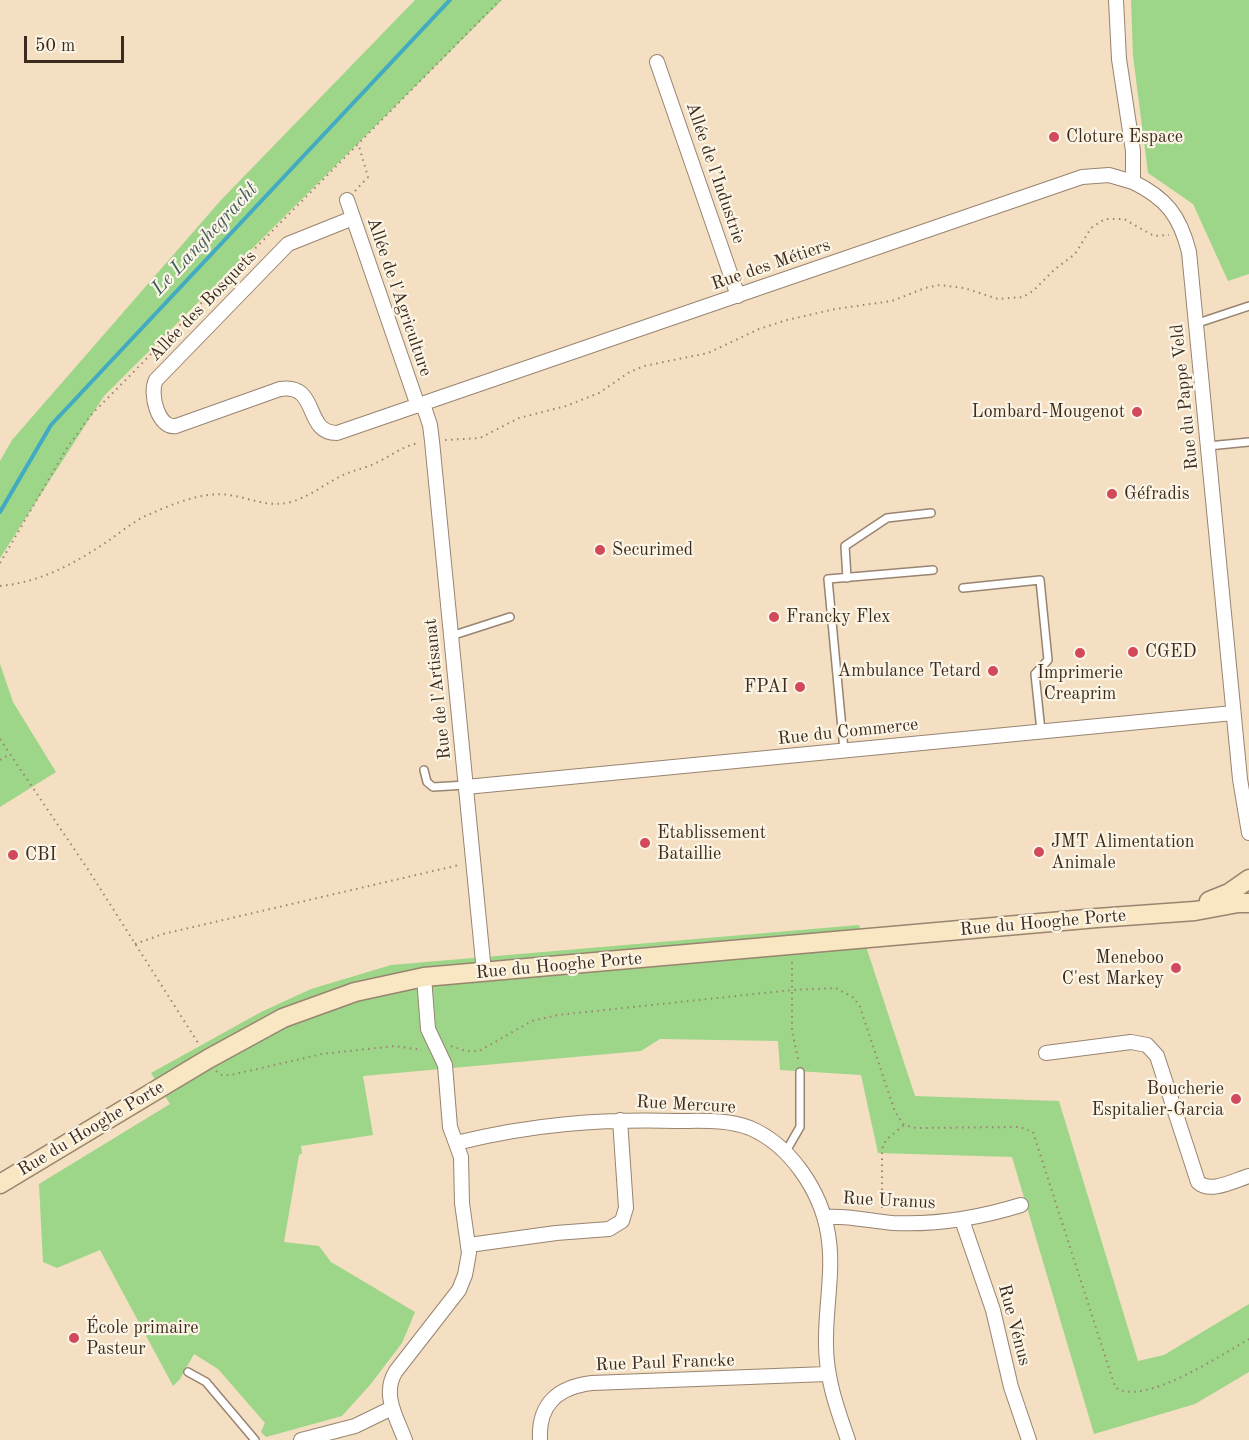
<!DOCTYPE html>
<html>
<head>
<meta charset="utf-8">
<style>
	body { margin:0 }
	#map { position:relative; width:1249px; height:1440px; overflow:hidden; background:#f4dfc2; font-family:"Old Standard TT",serif }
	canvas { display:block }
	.scale { position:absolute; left:24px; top:36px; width:100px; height:27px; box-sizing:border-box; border:3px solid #3b2a1e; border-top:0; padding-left:8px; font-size:18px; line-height:21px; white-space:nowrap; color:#3b2a1e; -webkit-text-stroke:4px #fcf5e5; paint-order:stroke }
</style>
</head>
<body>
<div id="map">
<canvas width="1249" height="1440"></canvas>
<div class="scale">50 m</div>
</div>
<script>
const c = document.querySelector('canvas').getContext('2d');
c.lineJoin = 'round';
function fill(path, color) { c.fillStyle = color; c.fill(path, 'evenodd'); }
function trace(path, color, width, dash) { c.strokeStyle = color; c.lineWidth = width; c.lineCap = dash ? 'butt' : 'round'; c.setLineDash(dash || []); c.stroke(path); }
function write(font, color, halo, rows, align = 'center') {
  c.font = font + ' "Old Standard TT",serif'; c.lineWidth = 4.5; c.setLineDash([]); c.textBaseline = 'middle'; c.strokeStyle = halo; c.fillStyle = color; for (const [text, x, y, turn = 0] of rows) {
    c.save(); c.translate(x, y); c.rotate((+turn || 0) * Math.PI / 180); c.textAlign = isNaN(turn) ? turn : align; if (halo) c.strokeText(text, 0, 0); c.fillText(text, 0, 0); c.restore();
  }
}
fill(new Path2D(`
	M415,0h87l-398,396 -104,162v-97l12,-21 209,-240z
	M1131,0h118v274l-21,7 -35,-77 -45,-31 -15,-117z
	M0,664l13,38 43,70 -56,35z
	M859,925l56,171 144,5 79,260 26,-6 85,-51v68l-54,32 -101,30 -82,-277 -134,-4 -17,-78 -81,-5 -2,-29 -118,-2 -19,12 -278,25 10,59 -72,11 1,7 -3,2 -15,87 35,4 12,16 84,50 -13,31 -32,42 -28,31 -76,21 -5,-5 4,-9 -47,-54 -24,-15 -14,25 -7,7 -73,-136 -43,18 -14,-6 -4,-78 131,-80 -19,-31 110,-61 50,-23 80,-24z`), '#9dd689');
trace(new Path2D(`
	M0,512l51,-87 399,-425`), '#42aac1', 4);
const lane = new Path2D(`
	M1195,324l54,-18
	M1208,446l41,-4
	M847,578l-2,-32 42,-28 44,-5
	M963,588l77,-8 8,80 -13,14 6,57
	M451,636l59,-19
	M844,750l-16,-171 105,-9
	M424,770l3,12 6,5 33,-2
	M785,1153l15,-26v-55
	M188,1372l18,10 49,58`);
const street = new Path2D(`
	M1116,0l3,59 14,92v31c33,16 47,34 56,70l51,527 9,54
	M657,62l81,234
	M347,200l71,206
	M353,218l-65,26 -132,136c-7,13 2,49 20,46l104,-37c40,-6 23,44 57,44l745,-256 27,-2 24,7
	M423,404l7,21 2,16 52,531
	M466,787l767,-74
	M1046,1053l85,-11 16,3 10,11 41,126c12,12 37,-2 51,-6
	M456,1143c77,-19 143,-24 221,-22 24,0 50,-2 73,7 40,17 71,63 78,106 6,34 -2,70 -2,104 -1,37 10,68 22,102
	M824,1217c23,-2 46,4 69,6 44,2 86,-5 128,-18
	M962,1220l31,90 18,77 18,53
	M469,1245l87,-12 53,-4 13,-8 4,-13 -6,-88
	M301,1440l54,-14 37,-18
	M405,1440c-8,-22 -24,-46 -9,-69l63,-81 6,-15 4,-22 -7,-50 -1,-46 -11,-30 -5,-62 -17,-36 -4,-52
	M540,1440c-2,-36 18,-53 52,-57l235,-9`);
const secondary = new Path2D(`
	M1209,901l20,-8 20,-14
	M0,1184l208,-125 75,-41 72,-26 69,-15 673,-59 98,-7 43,-8h11`);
trace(lane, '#988470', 10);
trace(street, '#988470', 16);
trace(secondary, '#988470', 21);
trace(new Path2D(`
	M355,191l13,-14 -10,-34
	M445,440l35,-2 39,-20 47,-12 33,-13 29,-20 16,-7 64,-13 51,-24 28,-9 48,-11 57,-8 33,-13 15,-3 24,3 34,11 25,-2 10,-6 21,-21 21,-16 16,-26 14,-9h19l30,17 15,-1
	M0,563l67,-115 24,-33 409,-415
	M0,586c41,-4 74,-22 108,-45 13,-9 27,-21 42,-27 23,-10 53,-23 79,-19 22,3 39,13 62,7 23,-7 38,-22 57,-29 10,-4 21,-6 30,-11 14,-7 25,-16 41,-19
	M0,739l10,15
	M0,760l10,-6 79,117 111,175
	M135,944l28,-10 296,-69
	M792,962v69l7,32
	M451,1046l15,5h13l53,-30 26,-6 234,-25 44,-2 18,10 6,9 35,105 9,13 12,3 104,-1 13,5 82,255c27,21 108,-33 134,-48
	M216,1071l6,4h9l91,-21 73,-8 27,4
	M882,1208v-59l4,-9 18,-15`), '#988470', 2, [1.5, 4.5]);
trace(lane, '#fff', 7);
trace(street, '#fff', 14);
trace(secondary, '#f9e7c3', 18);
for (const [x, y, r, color] of [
	[1054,137,6,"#d1495b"],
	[1137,412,6,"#d1495b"],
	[1112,494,6,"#d1495b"],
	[600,550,6,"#d1495b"],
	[774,617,6,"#d1495b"],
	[1133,652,6,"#d1495b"],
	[1080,653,6,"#d1495b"],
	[993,671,6,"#d1495b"],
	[800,687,6,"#d1495b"],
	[645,843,6,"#d1495b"],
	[1039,852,6,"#d1495b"],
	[13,855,6,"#d1495b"],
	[1176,968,6,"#d1495b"],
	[1236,1099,6,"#d1495b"],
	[74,1338,6,"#d1495b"]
]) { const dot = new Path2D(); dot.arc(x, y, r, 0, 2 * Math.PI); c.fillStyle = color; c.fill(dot); trace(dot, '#fcf5e5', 2); }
write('18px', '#3b2a1e', '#fcf5e5', [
	["Cloture Espace",1066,137],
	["Lombard-Mougenot",1125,412,"right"],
	["Géfradis",1124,494],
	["Securimed",612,550],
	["Francky Flex",786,617],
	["CGED",1145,652],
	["Ambulance Tetard",981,671,"right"],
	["Imprimerie",1080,673,"center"],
	["Creaprim",1080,694,"center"],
	["FPAI",788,687,"right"],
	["Etablissement",657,833],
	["Bataillie",657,854],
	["JMT Alimentation",1051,842],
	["Animale",1051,863],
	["CBI",25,855],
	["Meneboo",1164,958,"right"],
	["C'est Markey",1164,979,"right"],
	["Boucherie",1224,1089,"right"],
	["Espitalier-Garcia",1224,1110,"right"],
	["École primaire",86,1328],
	["Pasteur",86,1349]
], 'left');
write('18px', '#3b2a1e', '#fcf5e5', [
	["Allée de l’Industrie",715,173,71],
	["Rue des Métiers",771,265,-19],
	["Allée de l'Agriculture",399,297,71],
	["Allée des Bosquets",203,306,-46],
	["Rue du Pappe Veld",1185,397,-96],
	["Rue de l'Artisanat",438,689,-96],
	["Rue du Commerce",848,732,-6],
	["Rue du Hooghe Porte",1043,923,-5],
	["Rue du Hooghe Porte",559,966,-5],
	["Rue Mercure",686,1105,3],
	["Rue du Hooghe Porte",91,1129,-31],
	["Rue Uranus",889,1201,3],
	["Rue Vénus",1014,1325,75],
	["Rue Paul Francke",665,1363,-2]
]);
write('italic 20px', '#3e5d5f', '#fcf5e5', [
	["Le Langhegracht",205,239,-47]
]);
</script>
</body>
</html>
